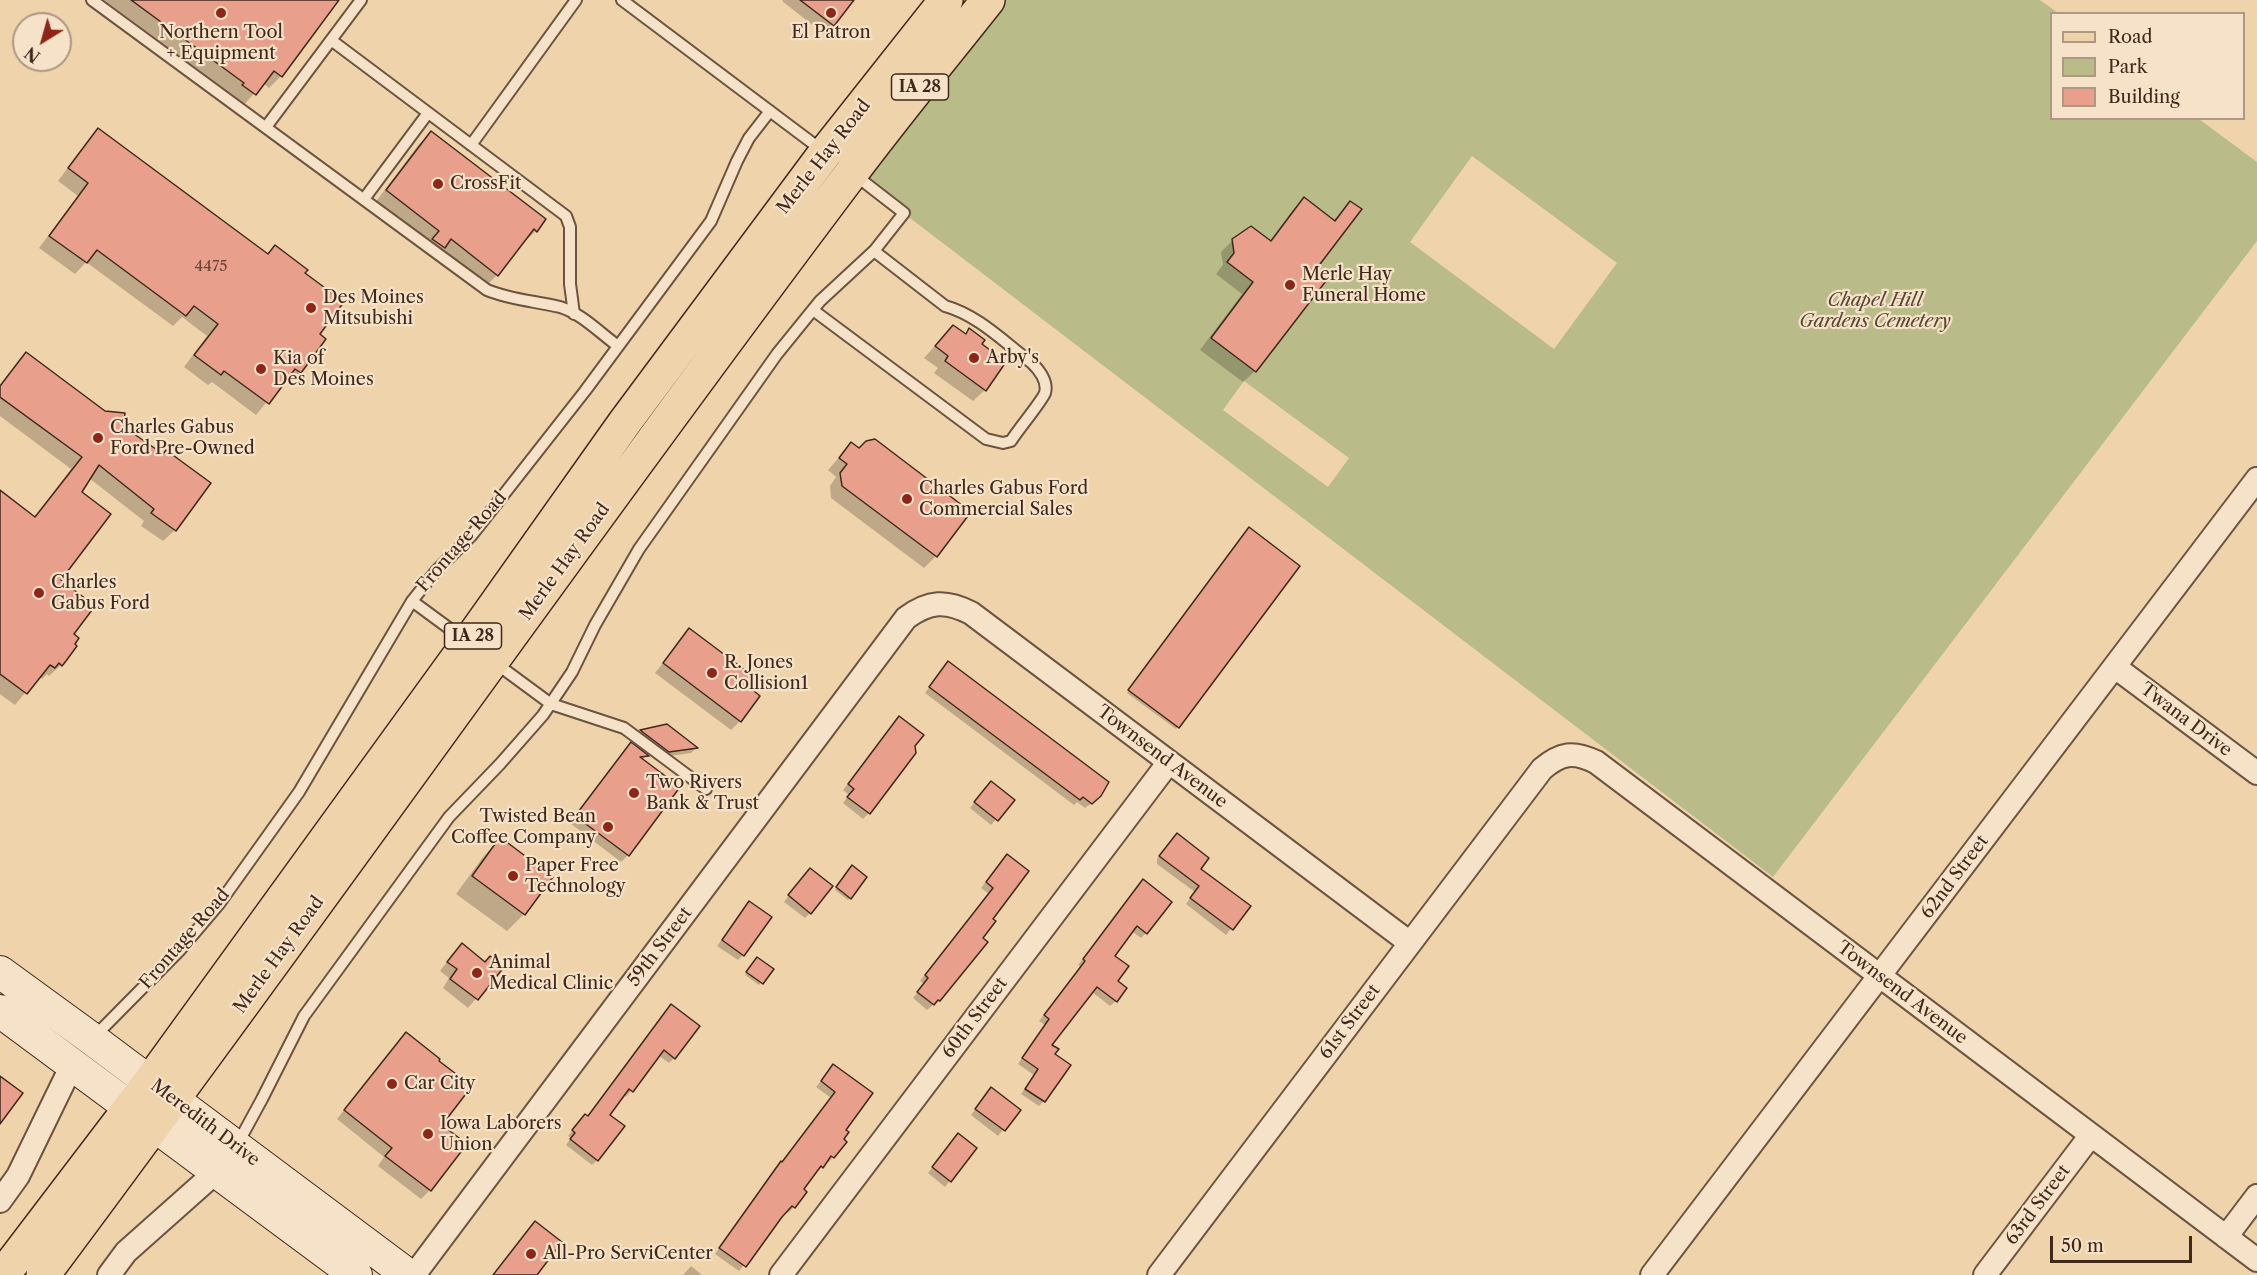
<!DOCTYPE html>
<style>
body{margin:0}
#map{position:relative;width:2257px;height:1275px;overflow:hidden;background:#efd3ab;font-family:"Libre Caslon Text",serif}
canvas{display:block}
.legend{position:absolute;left:2050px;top:12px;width:195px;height:108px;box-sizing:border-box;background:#f5e2c8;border:2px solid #ad9883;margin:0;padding:8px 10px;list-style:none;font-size:18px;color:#40291c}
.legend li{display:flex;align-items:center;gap:12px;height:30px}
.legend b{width:30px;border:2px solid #ad9883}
.north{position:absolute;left:12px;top:12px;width:60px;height:60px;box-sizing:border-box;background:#f5e2c8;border:2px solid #ad9883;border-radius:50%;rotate:217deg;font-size:16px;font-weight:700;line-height:24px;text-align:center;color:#40291c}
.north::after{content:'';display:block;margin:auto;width:21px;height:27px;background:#8f2418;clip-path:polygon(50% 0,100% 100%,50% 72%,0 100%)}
.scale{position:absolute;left:2050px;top:1236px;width:142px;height:27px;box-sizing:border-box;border:3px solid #40291c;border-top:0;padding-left:8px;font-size:18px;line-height:21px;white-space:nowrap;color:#40291c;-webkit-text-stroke:4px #f5e2c8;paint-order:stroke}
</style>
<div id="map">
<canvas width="2257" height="1275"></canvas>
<ul class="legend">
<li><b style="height:8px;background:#efd3ab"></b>Road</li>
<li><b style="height:16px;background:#b9bc89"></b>Park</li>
<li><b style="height:16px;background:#e89f8c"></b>Building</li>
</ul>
<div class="north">N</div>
<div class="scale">50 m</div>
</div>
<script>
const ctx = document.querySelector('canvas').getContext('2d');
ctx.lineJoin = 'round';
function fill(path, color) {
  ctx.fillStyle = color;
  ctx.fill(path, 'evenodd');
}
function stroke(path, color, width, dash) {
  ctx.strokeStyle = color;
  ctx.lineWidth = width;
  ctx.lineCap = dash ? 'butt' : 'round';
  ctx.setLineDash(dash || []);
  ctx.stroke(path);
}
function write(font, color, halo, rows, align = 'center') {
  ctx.font = font + ' "Libre Caslon Text",serif';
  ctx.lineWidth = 4.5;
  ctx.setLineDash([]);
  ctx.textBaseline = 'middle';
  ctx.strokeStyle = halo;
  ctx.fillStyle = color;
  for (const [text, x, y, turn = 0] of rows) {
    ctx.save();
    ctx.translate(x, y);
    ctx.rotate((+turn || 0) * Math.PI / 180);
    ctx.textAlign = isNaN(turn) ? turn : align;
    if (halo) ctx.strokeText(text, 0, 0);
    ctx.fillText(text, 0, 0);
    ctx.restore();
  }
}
fill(new Path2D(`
 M988,0h1052l18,13 -6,1v104l147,1 58,43v79l-484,636 -922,-704zM1472,156l145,107 -63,86 -144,-107zM1304,198l31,23 15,-20 11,8 -47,63 12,10 -26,34 -12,-9 -32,64 -45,-33 35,-47 15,-3 -34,-26 7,-9 -2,-14 8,-5 2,1 8,-10 37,27 7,-9 -16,-12zM1244,381l105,77 -21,29 -105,-77z`), '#b9bc89');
fill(new Path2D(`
 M104,0h233l-56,76 -12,12 -6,-5 -20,23 -11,-9 1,-2z
 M783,0h70l-29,34 -42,-33z
 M98,130l169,125 36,18 -3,99 -12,12 -4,-3 -28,34 -44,-33 -4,3 -24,-18 23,-31 -25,-19 -9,9 -87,-64 -11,12 -36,-26 39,-52 -20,-15 29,-39z
 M431,133l113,86 -8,12 -12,11 -1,-1 -26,34 -11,11 -47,-35 -7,7 -10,-7 6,-8 -53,-40 44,-59z
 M1304,199l29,22 17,-19 -95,169 -12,11 -43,-32 42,-56 -26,-20 7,-9 -2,-13 12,-12 37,1 22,-30z
 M969,330l11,14 5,46 -12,11 -39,-28 4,-5 -14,-10 18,-20 22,-3z
 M26,354l96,74 53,102 -12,11 -22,-15 3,-5 -55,-43 -9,14 -21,88 13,54 -11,31 -12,11 -2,-2 -5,5 -3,-3 -24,29 -15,-11v-202l34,26 37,-49 -71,-53v-31z
 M851,444l117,68 -32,44 -12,12 -93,-70 -1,-12 6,-9 -8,-7z
 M1246,531l-68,196 -2,2 -49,-36z
 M689,630l63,62 -12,29 -9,9 -76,-57z
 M943,669l150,133 -8,6 -8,-6 -3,3 -149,-112z
 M899,718l-30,95 -6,6 -20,-16 6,-8 -6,-5z
 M667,726l29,22 -5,5 -28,4 -27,-21 4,-4z
 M631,744l15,12 -4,4 -14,95 -7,7 -51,-39z
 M986,788l27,12 -22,25 -21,-17z
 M500,839l24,75 -17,17 -51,-37 27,-37z
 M1171,841l28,28 50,37 -23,29 -40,-31 9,-12 -38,-28v-5z
 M1002,861l-11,58 -52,81 -12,10 -14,-12 11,-14 -4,-3 69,-87 -8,-6z
 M850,869v29l-2,2 -13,-10z
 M805,875l5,38 -5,5 -21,-16z
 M1138,886l8,47 -5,5 -8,-6 -20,24 3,45 -6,5 -18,-14 -42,53 3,9 -9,47 -5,5 -18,-12 13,-19 -16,-11 27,-39 -6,-4 42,-54 -3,-2z
 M749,903l-6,52 -5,5 -21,-14z
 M453,954l49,14 -34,40 -25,-20 6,-10 -9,-7z
 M755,961l17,9 -13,15 -14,-10z
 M666,1011l8,47 -5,5 -11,-8 -27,36 -5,6 -2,-3 -16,21 -11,45 -5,5 -26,-20 5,-7 -3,-2 12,-15 7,-4z
 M398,1042l42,83 -10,65 -9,9 -43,-33 6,-9 -47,-38z
 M833,1066l11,64 -11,27 -5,6 -2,-2 -10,11 -14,18 3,2 -11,15 -6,6 -2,-2 -47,60 -24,-17 60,-86 7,-4 49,-66 -15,-11z
 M986,1095l33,15 -21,26 -27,-21z
 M953,1141l22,8 -30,38 -17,-14z
 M691,1266l11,9h-19z`), '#0003');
const building = new Path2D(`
 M131,0h208l-57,77 -8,-6 -18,24 -14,-10 2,-2z
 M800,0h54l-20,26z
 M98,128l170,126 7,-9 33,25 -3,3 39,29 -24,32 6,5 -25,34 -6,-4 -26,35 -45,-33 -3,4 -27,-20 24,-31 -24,-18 -8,10 -89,-66 -10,13 -38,-27 39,-53 -20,-15z
 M431,131l115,88 -9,13 -3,-3 -36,47 -47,-37 -6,9 -13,-9 7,-8 -53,-41z
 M1304,197l31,24 15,-20 12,8 -48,63 12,9 -70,91 -45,-34 42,-56 -26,-20 7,-9 -2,-14 19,-13 20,15z
 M953,325l13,9 3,-6 16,12 -3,4 24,18 -20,29 -41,-30 3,-5 -13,-10z
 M26,352l79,59 20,2 -1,14 39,27 3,-4 45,33 -35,48 -25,-18 3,-4 -55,-44 -17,27 29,22 -50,66 34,26 -21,28 5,4 -4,6 2,2 -11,15 -4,5 -3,-3 -4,5 -5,-3 -23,29 -27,-20v-184l35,27 47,-60 -82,-60v-11z
 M875,439l96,73 -34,45 -95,-71 -2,-13 7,-9 -8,-6 12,-16 8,6 7,-7z
 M1249,527l51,39 -121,162 -51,-38z
 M689,628l72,54 -7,9 6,5 -19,26 -78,-59z
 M948,661l161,121 -8,14 -9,8 -9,-7 -3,3 -151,-113z
 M899,716l25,19 -9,11 1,7 -46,61 -23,-17 7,-8 -6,-5z
 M667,724l31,24 -29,4 -29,-22z
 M631,742l18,14 -9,1 40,30 -51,69 -54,-40z
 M991,781l24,19 -17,21 -24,-19z
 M1177,833l32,25 -8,11 50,37 -18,24 -43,-32 9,-12 -40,-30z
 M500,837l53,40 -28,38 -53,-39z
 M1007,854l22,17 -36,48 3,2 -13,17 5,4 -48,59 -2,-1 -4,5 -17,-13 11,-14 -3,-3 68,-87 -7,-6z
 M852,865l15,12 -16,22 -15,-12z
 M810,868l23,18 -22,28 -23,-19z
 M1143,879l29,23 -25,32 -10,-8 -22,30 14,10 -11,15 9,7 -10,14 -20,-15 -45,58 7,4 -4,5 16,11 -26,37 -20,-13 13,-20 -16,-11 27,-39 -5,-4 41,-54 -2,-2z
 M749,901l23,16 -28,39 -22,-16z
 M462,943l23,19 5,-6 14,11 -26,33 -28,-21 7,-10 -10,-7z
 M757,957l17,12 -11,15 -17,-12z
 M671,1004l29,22 -25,33 -11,-9 -31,42 -4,-3 -19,26 15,11 -27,35 -28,-22 5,-6 -3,-3 13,-16 3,2z
 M406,1032l34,27 -1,2 33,25 -30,39 25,19 -36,47 -46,-35 7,-8 -48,-38z
 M833,1064l40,29 -27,37 3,2 -5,7 3,3 -13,16 -3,-2 -8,12 -2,-2 -17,23 3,3 -12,16 -3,-2 -10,11 -36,50 -27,-19 62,-87 1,1 53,-70 -14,-11z
 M0,1076l23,17 -23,31z
 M991,1087l30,23 -16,21 -30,-22z
 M958,1133l19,15 -26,34 -19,-15z
 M535,1221l27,21 -25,33h-44z`);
fill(building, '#e89f8c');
stroke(building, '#40291c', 1.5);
const service = new Path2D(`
 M92,0l395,290c24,10 48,11 73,17 21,6 40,26 58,39
 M622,0l201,151
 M331,40l235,176 4,11v57l4,30
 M266,127l95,-127
 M471,145l105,-145
 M364,199l64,-86
 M813,310l173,129 17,4 8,-2c6,-10 31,-40 34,-48 3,-11 -6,-23 -13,-30 -27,-20 -54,-48 -87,-57l-71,-55
 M412,601l53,39
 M494,662l57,42 73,24 82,61
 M94,1037l86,-87 39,-46 80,-112 113,-191 24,-30 36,-36 113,-144 126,-170 26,-60 12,-23 21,-27
 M237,1145l25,-46 42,-83 145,-199 51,-53 43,-49 29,-43 23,-47 44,-76 138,-195 43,-53 54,-50 30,-38 -49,-38`);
const minor = new Path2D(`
 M2115,667l142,106
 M0,1201l18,-25 54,-111
 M2226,1237l31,-41
 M109,1275l17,-23 90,-80
 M414,1275l492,-657c23,-17 40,-18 65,-5l439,330
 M781,1275l388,-513
 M1159,1275l383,-506c19,-16 31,-18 54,-7l661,498
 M1652,1275l605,-796
 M1985,1275l106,-140`);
const secondary = new Path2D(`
 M0,972l92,67 316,236
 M0,1011l356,264`);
const primary = new Path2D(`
 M3,1275l147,-193 319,-440 156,-220 200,-269 121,-153
 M43,1275c272,-364 533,-736 807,-1100 44,-59 92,-117 138,-175`);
stroke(service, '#6c5440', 14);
stroke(minor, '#6c5440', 26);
stroke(secondary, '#40291c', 34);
stroke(primary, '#40291c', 36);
stroke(service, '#f5e2c8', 10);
stroke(minor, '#f5e2c8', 22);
stroke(secondary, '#f5e2c8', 32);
stroke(primary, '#efd3ab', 33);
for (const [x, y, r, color] of [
 [221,13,6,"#8f2418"],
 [831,13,6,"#8f2418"],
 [438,184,6,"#8f2418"],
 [1290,285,6,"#8f2418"],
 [311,308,6,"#8f2418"],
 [974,358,6,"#8f2418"],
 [261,369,6,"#8f2418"],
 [98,438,6,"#8f2418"],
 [907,499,6,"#8f2418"],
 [39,593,6,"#8f2418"],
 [712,673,6,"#8f2418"],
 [634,793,6,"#8f2418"],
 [608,827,6,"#8f2418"],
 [513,876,6,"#8f2418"],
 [477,973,6,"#8f2418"],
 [392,1084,6,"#8f2418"],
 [428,1134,6,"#8f2418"],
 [531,1254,6,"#8f2418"]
]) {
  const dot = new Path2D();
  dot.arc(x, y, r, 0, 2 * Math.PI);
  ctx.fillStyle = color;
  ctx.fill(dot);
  stroke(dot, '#f5e2c8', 2);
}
write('15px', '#6a4638', null, [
 ["4475",211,267]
]);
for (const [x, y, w] of [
 [920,87,57],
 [473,636,57]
]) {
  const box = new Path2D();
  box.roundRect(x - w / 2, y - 13, w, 26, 4.5);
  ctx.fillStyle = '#f5e2c8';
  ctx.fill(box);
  stroke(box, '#40291c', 1.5);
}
write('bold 16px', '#40291c', null, [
 ["IA 28",920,87],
 ["IA 28",473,636]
]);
write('18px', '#40291c', '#f5e2c8', [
 ["Northern Tool",221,33,"center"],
 ["+ Equipment",221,54,"center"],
 ["El Patron",831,33,"center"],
 ["CrossFit",450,184],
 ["Merle Hay",1302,275],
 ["Funeral Home",1302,296],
 ["Des Moines",323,298],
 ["Mitsubishi",323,319],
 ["Arby's",986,358],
 ["Kia of",273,359],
 ["Des Moines",273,380],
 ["Charles Gabus",110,428],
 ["Ford Pre-Owned",110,449],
 ["Charles Gabus Ford",919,489],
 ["Commercial Sales",919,510],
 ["Charles",51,583],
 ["Gabus Ford",51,604],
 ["R. Jones",724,663],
 ["Collision1",724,684],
 ["Two Rivers",646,783],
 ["Bank & Trust",646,804],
 ["Twisted Bean",596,817,"right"],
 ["Coffee Company",596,838,"right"],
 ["Paper Free",525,866],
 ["Technology",525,887],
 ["Animal",489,963],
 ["Medical Clinic",489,984],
 ["Car City",404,1084],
 ["Iowa Laborers",440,1124],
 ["Union",440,1145],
 ["All-Pro ServiCenter",543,1254]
], 'left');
write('18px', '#40291c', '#f5e2c8', [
 ["Merle Hay Road",824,157,-52],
 ["Frontage Road",462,542,-49],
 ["Merle Hay Road",565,562,-54],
 ["Twana Drive",2186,720,37],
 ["Townsend Avenue",1162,757,37],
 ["62nd Street",1955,877,-53],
 ["Frontage Road",185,939,-49],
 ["59th Street",660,947,-53],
 ["Merle Hay Road",279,955,-54],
 ["Townsend Avenue",1902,993,37],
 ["60th Street",975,1018,-53],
 ["61st Street",1350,1022,-53],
 ["Meredith Drive",205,1123,37],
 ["63rd Street",2038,1205,-53]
]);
write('italic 18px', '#584632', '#f5e2c8', [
 ["Chapel Hill",1875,301],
 ["Gardens Cemetery",1875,322]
]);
</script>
